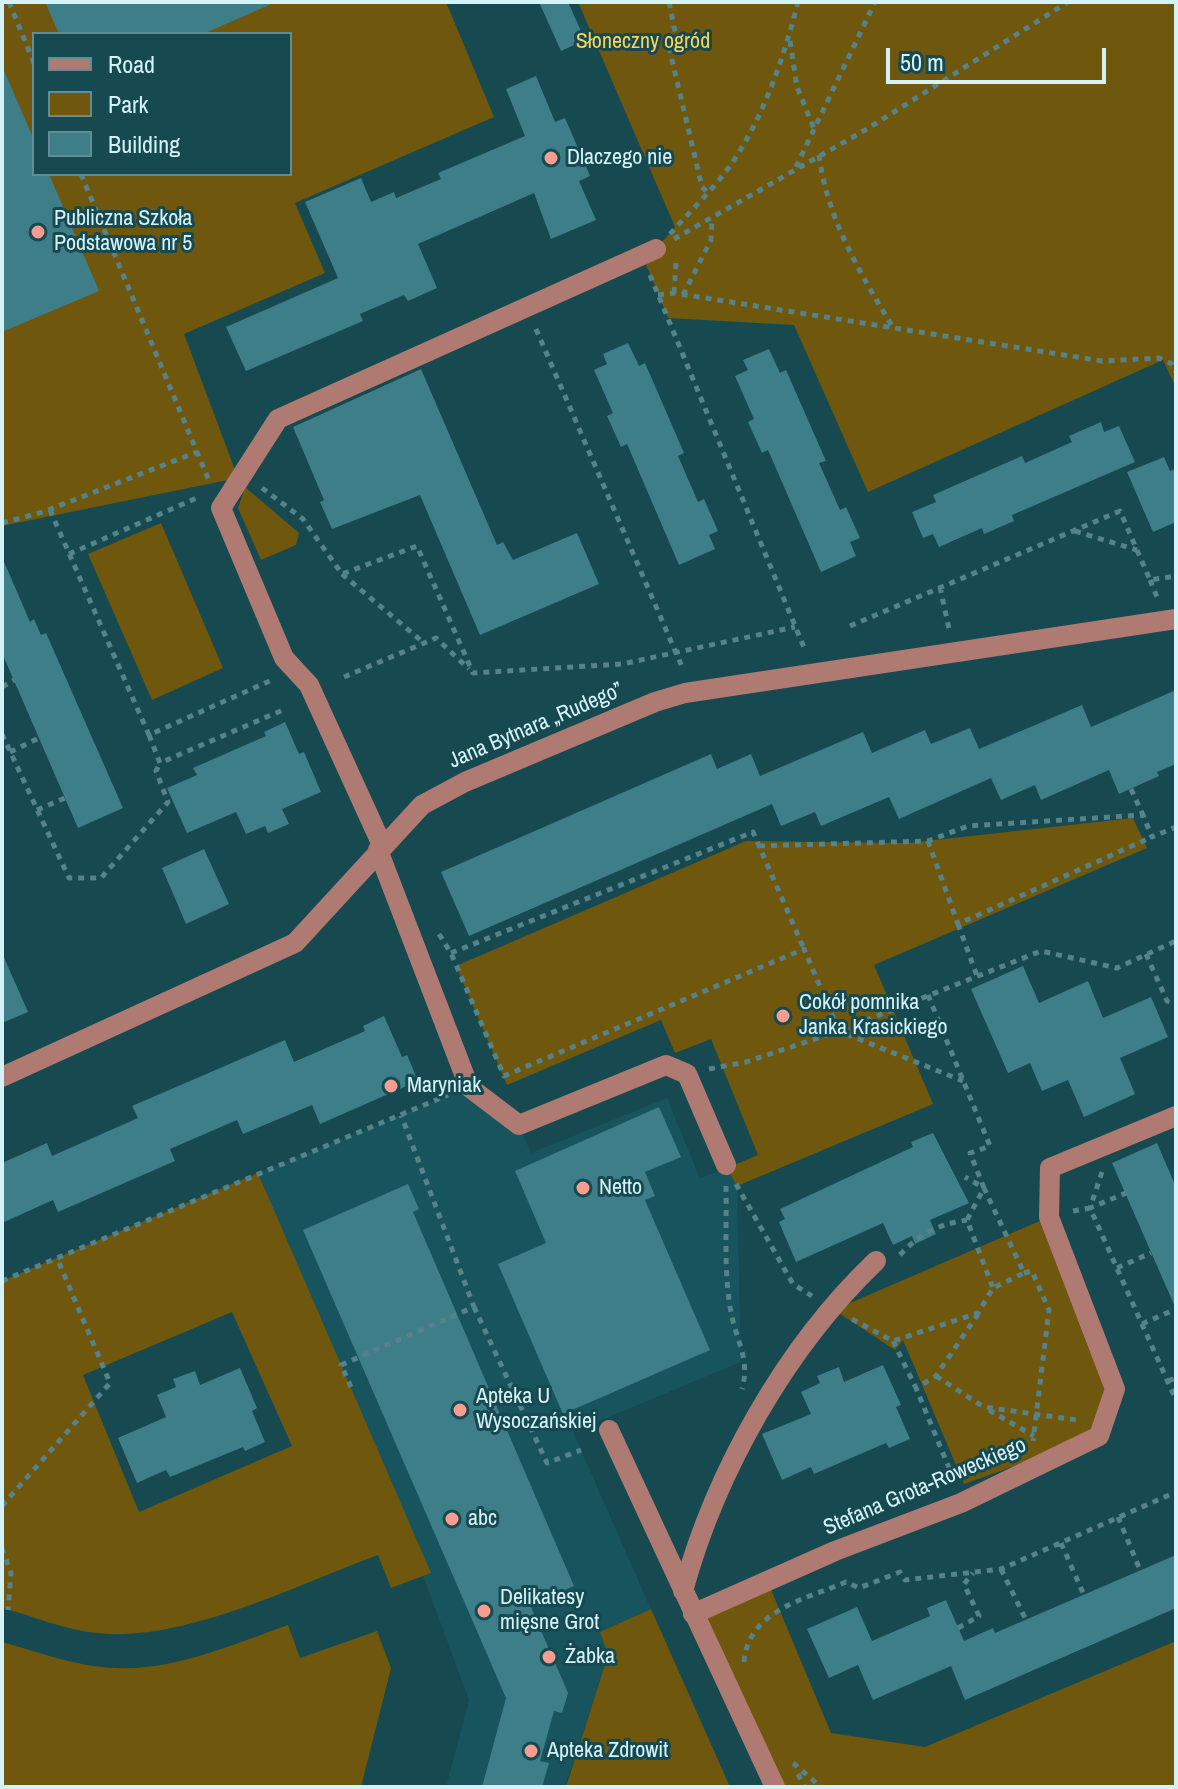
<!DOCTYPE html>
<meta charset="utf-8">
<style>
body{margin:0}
#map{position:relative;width:1178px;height:1789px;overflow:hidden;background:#164950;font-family:"Archivo Narrow",sans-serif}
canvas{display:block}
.frame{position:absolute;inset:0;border:4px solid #d4f3f9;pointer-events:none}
.legend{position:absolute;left:32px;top:32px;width:260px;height:144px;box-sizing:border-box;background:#164950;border:2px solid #628d94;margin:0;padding:10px 14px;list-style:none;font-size:24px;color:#d4f3f9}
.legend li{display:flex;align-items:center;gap:16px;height:40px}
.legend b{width:40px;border:2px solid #628d94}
.scale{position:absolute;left:886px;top:48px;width:220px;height:36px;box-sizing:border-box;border:4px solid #d4f3f9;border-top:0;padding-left:10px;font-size:24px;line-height:28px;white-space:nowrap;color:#d4f3f9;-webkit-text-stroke:6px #164950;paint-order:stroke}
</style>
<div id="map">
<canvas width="1178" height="1789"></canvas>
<div class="frame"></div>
<ul class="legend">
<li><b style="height:10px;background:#af7a71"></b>Road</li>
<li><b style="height:22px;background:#6f570e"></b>Park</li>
<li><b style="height:22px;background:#3e7e89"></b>Building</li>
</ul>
<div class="scale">50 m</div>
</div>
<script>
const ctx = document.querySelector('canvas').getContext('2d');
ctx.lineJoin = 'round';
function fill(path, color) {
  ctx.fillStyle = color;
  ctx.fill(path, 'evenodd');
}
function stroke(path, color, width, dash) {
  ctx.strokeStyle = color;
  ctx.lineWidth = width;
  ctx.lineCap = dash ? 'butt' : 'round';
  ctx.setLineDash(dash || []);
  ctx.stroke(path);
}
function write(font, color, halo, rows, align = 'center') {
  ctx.font = font + ' "Archivo Narrow",sans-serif';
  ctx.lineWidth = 6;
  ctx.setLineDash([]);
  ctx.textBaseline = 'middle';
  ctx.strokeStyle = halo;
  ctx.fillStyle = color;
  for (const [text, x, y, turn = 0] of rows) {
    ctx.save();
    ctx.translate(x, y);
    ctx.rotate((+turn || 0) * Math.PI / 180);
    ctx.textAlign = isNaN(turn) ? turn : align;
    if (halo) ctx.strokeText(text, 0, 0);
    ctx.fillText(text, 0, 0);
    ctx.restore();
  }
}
fill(new Path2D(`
 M469,1087l50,38 12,28 136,-55 33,80 27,-10 10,18 4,176 -168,70 78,177 -51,23 8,22 -43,133h-119l23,-87 -46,-124 7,-2 -172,-401z`), '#17545e');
fill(new Path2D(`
 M2,2h444l48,115 -199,86 30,70 -141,61 54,144 -236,48zM34,34h256v140h-256z
 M578,2h598v386l-13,-28 -295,132 -74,-167 -126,-7 -26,-63 14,-6 19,-22z
 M245,487l54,46 -3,12 -35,15 -23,-52z
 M161,523l62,145 -71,32 -64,-146z
 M1133,818l14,30 -273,117 59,139 -196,82 -10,-18 31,-13 -47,-116 -36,14 -14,-33 -154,65 -51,-119 290,-125 162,2z
 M258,1173l173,400 -40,15 -13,-33c-81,30 -196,88 -281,78 -32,-3 -64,-17 -95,-25v-327zM232,1312l60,134 -153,66 -56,-137z
 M1049,1217l66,172 -16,47 -135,48 -61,-144 -8,10 -61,-40z
 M767,1580l64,153 94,14 251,-106v146h-401l-82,-173z
 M651,1609l79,178h-164l42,-132 -8,-23z
 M288,1625l12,33 77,-27 14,37 -30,119h-359v-145c37,10 75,25 114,26 58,3 118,-24 172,-43z`), '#6f570e');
fill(new Path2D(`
 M45,2h231l-73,32h-144z
 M539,2h29l17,38 -24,11z
 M2,66l32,74v34h15l50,117 -97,41z
 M536,76l19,46 10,-4 25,58 -11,5 17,39 -45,19 -17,-46 -116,51 19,44 -29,13 -4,-6 -44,19 3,7 -117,50 -20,-44 112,-49 -33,-76 56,-24 10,24 23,-10 2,6 45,-19 -3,-6 87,-37 -19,-47z
 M628,343l11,23 6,-3 39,90 -6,3 20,46 6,-3 14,32 -9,4 6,14 -36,16 -52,-121 -6,3 -14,-31 6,-3 -19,-43 13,-6 -4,-10z
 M769,349l11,24 6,-3 40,91 -7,2 21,47 6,-3 14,31 -10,4 6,14 -35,16 -53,-122 -6,3 -14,-31 6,-3 -19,-43 13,-6 -5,-10z
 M421,369l76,176 6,-3 10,18 64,-27 22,51 -119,51 -60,-140 -88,34 -12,-27 4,-2 -31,-73z
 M1101,422l3,10 15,-6 16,36 -123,53 2,6 -30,13 -2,-6 -43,19 -6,-13 -10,4 -11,-26 24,-10 -3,-7 89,-39 3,7 47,-21 -3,-6z
 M1164,457l6,14 6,-2v53l-23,10 -26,-60z
 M2,557l28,65 4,-3 7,16 5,-2 77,175 -45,20 -76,-175z
 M1176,690v74l-19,8 2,4 -40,18 -10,-24 -68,30 -6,-15 -34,15 -10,-22 -92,41 -10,-22 -68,29 -6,-14 -34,14 -9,-22 -303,132 -28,-64 270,-118 6,15 34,-15 9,22 103,-44 9,21 53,-23 6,14 39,-16 9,21 103,-44 9,22z
 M285,722l14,32 5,-2 17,40 -39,17 7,15 -21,9 -3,-7 -19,8 -10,-22 -49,21 -20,-45 30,-13 -4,-7 73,-32 -2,-4z
 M204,849l25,55 -43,20 -24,-56z
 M2,953l26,59 -26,11z
 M1023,966l16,37 49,-22 15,37 48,-21 17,40 -48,21 15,36 -51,23 -16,-37 -26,11 -12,-28 -22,10 -37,-84z
 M384,1016l18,41 5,-2 11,26 -98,43 -8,-19 -69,29 -6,-14 -67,29 5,12 -117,51 -5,-12 -51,23v-60l45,-20 5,13 86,-38 -6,-12 153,-66 9,22 71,-31 -2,-5z
 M659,1107l22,50 -36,15 10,24 -10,4 65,150 -147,64 -65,-150 48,-21 -31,-72z
 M933,1133l36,70 -39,17 6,14 -21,10 -3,-8 -19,9 -10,-22 -87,39 -17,-40 6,-3 -5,-10 133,-62 -2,-5z
 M1157,1143l19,44v122l-64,-146z
 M408,1184l11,25 -6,3 161,374 -44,19 38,88 -6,20 -8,-2 -14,50 9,2 -7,24h-60l24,-89 -203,-468z
 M883,1365l18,40 -5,2 14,32 -21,9 -3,-5 -72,31 -3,-7 -29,13 -20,-46 49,-20 -10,-22 19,-9 -3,-7 22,-9 5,15z
 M240,1368l17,40 -5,3 13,31 -20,9 -2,-4 -73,30 -4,-7 -29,13 -19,-45 48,-21 -9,-22 19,-8 -3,-8 22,-8 5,14z
 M1176,1555v53l-211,92 -14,-34 -78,34 -15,-35 -29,13 -22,-49 50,-22 15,34 58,-25 -3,-8 19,-8 18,41 29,-13 2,5z`), '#3e7e89');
stroke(new Path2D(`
 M9,2l25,61
 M669,2l8,39 -7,9 2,10 30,127 5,5
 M790,41l7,46 18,44
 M819,155c8,64 42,120 75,174
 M796,167l79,-165
 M81,174l129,309
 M670,234c20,-23 44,-45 62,-71 32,-47 52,-106 66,-161
 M674,239l193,-110 201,-127
 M650,275l155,375
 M674,293l2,-31
 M658,295l16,-2 428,68 57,-3 13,6 4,8
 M683,295l28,-55 1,-19
 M536,329l147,340
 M262,488l41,31 39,55 75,-28 56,127 149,-9 173,-37
 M50,510l99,225 125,-56
 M2,523l41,-11 154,-60
 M1075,531l62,19
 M69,554l130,-57
 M342,574l82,69
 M1150,580l7,17
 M940,587l9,42
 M850,626l270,-115 30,69 26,-4
 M344,677l92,-39 33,31
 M2,687l12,-7
 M2,734l67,144h32l67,-76 -12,-31 4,-8
 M149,735l11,28 123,-53
 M10,752l29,-14
 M1131,789l12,26
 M37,810l28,-12
 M928,841l30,83 194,-87
 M759,846l169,-5 40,-15 175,-11 9,22 24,-10
 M958,924l19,52
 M439,934l12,19 53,123 300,-127 35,82 202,-80 76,17 59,-27
 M451,953l302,-121 51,117
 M1146,954l21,47 9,3
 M928,995l62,151 -20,7 14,35 -17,32 26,68
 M709,1069l37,-7 93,-31 124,50
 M1102,1172l-12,36 36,-15
 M736,1184l57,100 19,12
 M726,1186c1,43 -3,90 6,131 6,27 18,44 10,72
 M1073,1211l17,-3 86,192
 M900,1255c19,-21 39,-31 67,-35
 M1117,1268l34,-15
 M1024,1273l8,-2 17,39 -16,131
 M2,1281l446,-186
 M474,1307l73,156 34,-13
 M852,1319l41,22 85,-28 15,-25 31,-15 -40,-85 -19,-11
 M1142,1324l34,-15
 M893,1341l23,47
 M936,1376l48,31 93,13
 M1168,1381l8,-3
 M351,1387l-10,-22 133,-58 -73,-192
 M989,1410l45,26
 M954,1480l-38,-92 20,-12 42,-62
 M2,1506l108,-123 -53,-125
 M1118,1517l22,53
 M1061,1543l23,52
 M2,1548l9,25 -3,37
 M1001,1569l25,51
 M958,1628l21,-12 -15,-32 9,-11
 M744,1662c4,-52 62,-63 102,-80l13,6 41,-16 5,8 96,-11 175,-77
 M793,1763l28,24
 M798,1774l7,13`), '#568289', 5, [6, 6]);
stroke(new Path2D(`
 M382,845l-73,-160 -25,-27 -63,-150 57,-89 378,-170
 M378,850l91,237 50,38 147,-60 21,9 39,91
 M2,1077l293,-134 127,-138 43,-23 190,-80 30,-9 491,-74
 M609,1430l166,357
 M683,1591c33,-120 103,-244 193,-330
 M693,1614l142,-63 126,-48 138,-67 16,-47 -66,-172 1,-49 126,-52`), '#af7a71', 20);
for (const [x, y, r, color] of [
 [551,158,8,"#f59d8f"],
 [38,232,8,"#f59d8f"],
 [783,1016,8,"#f59d8f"],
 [391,1086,8,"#f59d8f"],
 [583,1188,8,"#f59d8f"],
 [460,1410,8,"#f59d8f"],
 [452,1519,8,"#f59d8f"],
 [484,1611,8,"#f59d8f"],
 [549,1657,8,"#f59d8f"],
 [531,1751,8,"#f59d8f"]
]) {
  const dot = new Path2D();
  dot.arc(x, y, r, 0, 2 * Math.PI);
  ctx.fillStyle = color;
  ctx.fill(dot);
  stroke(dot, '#164950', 3);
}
write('22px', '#fdd257', '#164950', [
 ["Słoneczny ogród",643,42]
]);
write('22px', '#d4f3f9', '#164950', [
 ["Dlaczego nie",567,158],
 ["Publiczna Szkoła",54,219],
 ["Podstawowa nr 5",54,244],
 ["Cokół pomnika",799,1003],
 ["Janka Krasickiego",799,1028],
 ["Maryniak",407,1086],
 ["Netto",599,1188],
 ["Apteka U",476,1397],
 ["Wysoczańskiej",476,1422],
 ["abc",468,1519],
 ["Delikatesy",500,1598],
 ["mięsne Grot",500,1623],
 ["Żabka",565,1657],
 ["Apteka Zdrowit",547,1751]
], 'left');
write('22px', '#d4f3f9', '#164950', [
 ["Jana Bytnara „Rudego”",536,726,-23],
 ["Stefana Grota-Roweckiego",925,1487,-23]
]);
</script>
